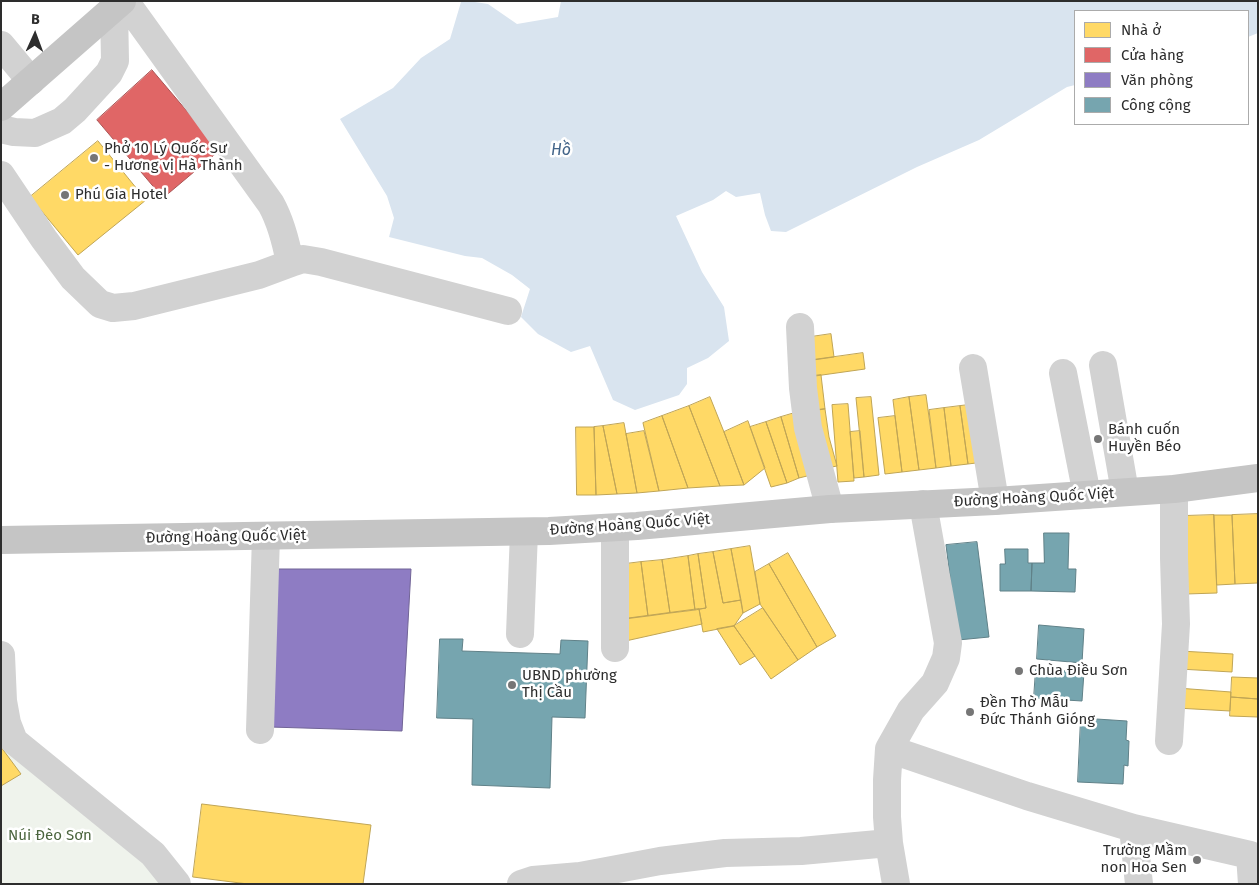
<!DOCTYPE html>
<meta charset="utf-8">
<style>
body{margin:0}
#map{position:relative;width:1259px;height:885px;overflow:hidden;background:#fff;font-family:"Fira Sans",sans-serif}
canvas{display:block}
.frame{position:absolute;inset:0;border:2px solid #2d2d2d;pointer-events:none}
.legend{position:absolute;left:1074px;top:10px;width:175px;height:115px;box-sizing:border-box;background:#fff;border:1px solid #ababab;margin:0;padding:6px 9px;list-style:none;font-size:15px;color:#2d2d2d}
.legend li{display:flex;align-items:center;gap:10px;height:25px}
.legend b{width:25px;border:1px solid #ababab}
.north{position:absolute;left:10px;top:10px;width:50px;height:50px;-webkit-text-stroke:4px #fff;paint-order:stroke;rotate:2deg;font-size:14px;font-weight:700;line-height:20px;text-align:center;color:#2d2d2d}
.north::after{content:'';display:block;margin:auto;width:18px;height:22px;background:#2d2d2d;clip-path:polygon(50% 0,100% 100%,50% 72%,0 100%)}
</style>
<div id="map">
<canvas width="1259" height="885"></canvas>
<div class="frame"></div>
<ul class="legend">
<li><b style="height:14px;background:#ffd966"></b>Nhà ở</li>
<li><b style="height:14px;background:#e06666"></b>Cửa hàng</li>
<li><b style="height:14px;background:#8e7cc3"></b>Văn phòng</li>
<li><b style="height:14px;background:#76a5af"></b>Công cộng</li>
</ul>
<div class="north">B</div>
</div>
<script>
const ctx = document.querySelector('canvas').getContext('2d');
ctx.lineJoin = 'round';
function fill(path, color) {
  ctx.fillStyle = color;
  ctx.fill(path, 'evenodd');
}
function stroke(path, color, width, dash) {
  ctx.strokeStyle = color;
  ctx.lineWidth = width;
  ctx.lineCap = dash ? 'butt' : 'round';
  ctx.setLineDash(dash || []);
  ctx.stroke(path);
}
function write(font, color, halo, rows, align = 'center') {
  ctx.font = font + ' "Fira Sans",sans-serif';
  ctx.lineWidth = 5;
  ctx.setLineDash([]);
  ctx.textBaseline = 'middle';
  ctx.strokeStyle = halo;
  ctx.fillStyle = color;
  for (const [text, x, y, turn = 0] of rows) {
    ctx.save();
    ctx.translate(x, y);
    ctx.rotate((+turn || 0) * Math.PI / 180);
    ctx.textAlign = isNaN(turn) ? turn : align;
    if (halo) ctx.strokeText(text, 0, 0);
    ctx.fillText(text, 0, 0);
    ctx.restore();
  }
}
fill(new Path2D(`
 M19,745l149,139h-167v-129z`), '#eff3ec');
fill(new Path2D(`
 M561,1h697v32l-10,4v-26h-173v74l-8,2 -88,53 -62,27 -131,65 -15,-1 -6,-16 -5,-22 -24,4 -10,-6 -13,9 -37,16 26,56 22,35 5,34 -21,17 -21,10v16l-8,11 -44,15 -22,-10 -23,-54 -19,6 -33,-18 -17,-17 9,-28 -18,-14 -30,-17 -17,-2 -76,-19 5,-19 -7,-22 -47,-77 53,-31 28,-30 29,-19 11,-37h14l13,2 29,20 41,-7z`), '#d9e4ef');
const homes = new Path2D(`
 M98,141l48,59 -68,55 -48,-58z
 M831,334l3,23 -28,4 -2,-23z
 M863,353l2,16 -57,8 -2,-16z
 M821,375l4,34 -15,2 -5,-34z
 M926,395l10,73 -17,2 -10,-73z
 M710,397l14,35 20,53 -24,1 -31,-80z
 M871,397l8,78 -15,2 -8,-79z
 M909,397l10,73 -17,2 -9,-72z
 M848,404l6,77 -16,1 -6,-77z
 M977,404l7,58 -16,2 -8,-58z
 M689,406l31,80 -32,2 -26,-72z
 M960,406l8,58 -17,2 -7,-58z
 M944,408l7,58 -15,2 -7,-58z
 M825,409l4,28 8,29 -15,3 -12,-58z
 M798,412l17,62 -16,4 -18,-61z
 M662,416l26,72 -29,3 -16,-68z
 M895,416l7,56 -17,2 -7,-56z
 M781,417l18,61 -12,5 -21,-61z
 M748,421l17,47 -21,17 -20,-53z
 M766,422l21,61 -16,4 -21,-60z
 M624,423l2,11 11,59 -20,1 -14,-68z
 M603,426l14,68 -21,1 -2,-68z
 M576,427h18l2,68h-19z
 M644,431l15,60 -22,2 -11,-59z
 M860,431l4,46 -10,1 -4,-46z
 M1258,514v69l-23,1 -3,-69z
 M1214,515h18l3,69 -18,1z
 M1214,515l3,78 -31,1 -3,-78z
 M750,546l10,58 -17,9 -12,-64z
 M731,549l10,51 -18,3 -10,-51z
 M713,552l10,51 18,-3 2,13 -9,13 -31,6 -4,-23 7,-1 -8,-54z
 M788,553l48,83 -19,11 -48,-83z
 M698,554l8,54 -11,2 -7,-54z
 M688,556l7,54 -25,3 -8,-53z
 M662,560l8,53 -22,3 -7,-54z
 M641,562l7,54 -24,3 -7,-54z
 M769,564l48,83 -19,13 -38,-56 -5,-32z
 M763,608l35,52 -27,19 -37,-53z
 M699,609l3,15 -81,18 3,-23z
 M734,626l21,30 -15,9 -23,-36z
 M1180,651l53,3 -1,18 -53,-3z
 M284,675l109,2 -1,46 -110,-2z
 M1232,677l26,1v21l-27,-2z
 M1177,688l54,4 -1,19 -54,-3z
 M1231,697l27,2v18l-28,-1z
 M1,747l20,27 -20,12z
 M202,804l169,21 -8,59h-115l-55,-7z`);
fill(homes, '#ffd966');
stroke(homes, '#c0a555', 1);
const shops = new Path2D(`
 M152,70l68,80 -57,48 -66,-78z`);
fill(shops, '#e06666');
stroke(shops, '#a55', 1);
const offices = new Path2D(`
 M273,569h138l-9,162 -132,-4z`);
fill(offices, '#8e7cc3');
stroke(offices, '#716496', 1);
const public = new Path2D(`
 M1044,533h25l-1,36h8l-1,23 -44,-1 1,-28h12z
 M977,542l12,95 -31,3 -12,-95z
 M1005,549h23v14h4l-1,28h-31v-27h5z
 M1039,625l45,4 -2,34 -45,-4z
 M440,639h23l-1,12 98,3 1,-14 27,1 -3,77 -33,-1 -2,71 -78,-3 1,-66 -36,-1z
 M1036,669l48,3 -2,29 -48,-3z
 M1081,718l46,3 -1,19 3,1 -1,25 -4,-1 -1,19 -45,-2z`);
fill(public, '#76a5af');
stroke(public, '#608188', 1);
stroke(new Path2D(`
 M125,1l146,203c10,18 15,38 19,59
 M1,45l30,36
 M1,129l13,3 21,1 27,-12 13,-11 34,-37 6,-12 -1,-53
 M1,175l43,64 29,39 27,26 13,4 21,-2 125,-31 35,-13 9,-3 18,3 187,49
 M800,327l3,61 5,40 22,81
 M1103,365l22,127
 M973,368l22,133
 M1063,373l24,122
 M520,634l4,-102
 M615,648v-120
 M1,655l2,46 4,22 7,18 139,113 24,30
 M260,730l6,-194
 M1169,741l7,-117 -2,-66v-69
 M889,749l138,47 106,32 117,27 2,29
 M1133,828l6,56
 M521,884l12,-4 47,-4 80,-15 65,-8 76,-2 88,-8
 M896,884l-7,-41 -2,-26v-37l2,-31 22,-39 24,-27 11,-25 2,-15 -25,-139`), '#d2d2d2', 28);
stroke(new Path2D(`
 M1,107l121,-106
 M1,540l548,-9 88,-5 193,-17 165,-8 179,-12 84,-11`), '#c5c5c5', 28);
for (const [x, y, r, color] of [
 [94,158,5,"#767676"],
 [65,195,5,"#767676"],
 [1098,439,5,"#767676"],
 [1019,671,5,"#767676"],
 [512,685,5,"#767676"],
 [970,712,5,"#767676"],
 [1197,860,5,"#767676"]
]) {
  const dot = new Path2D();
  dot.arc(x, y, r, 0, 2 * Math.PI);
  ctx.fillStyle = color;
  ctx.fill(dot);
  stroke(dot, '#fff', 2);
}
write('15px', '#2d2d2d', '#fff', [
 ["Phở 10 Lý Quốc Sư",104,149],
 ["- Hương vị Hà Thành",104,166],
 ["Phú Gia Hotel",75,195],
 ["Bánh cuốn",1108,430],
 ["Huyền Béo",1108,447],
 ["Chùa Điều Sơn",1029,671],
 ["UBND phường",522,676],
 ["Thị Cầu",522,693],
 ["Đền Thờ Mẫu",980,703],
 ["Đức Thánh Gióng",980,720],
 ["Trường Mầm",1187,851,"right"],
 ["non Hoa Sen",1187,868,"right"]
], 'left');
write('15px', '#2d2d2d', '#fff', [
 ["Đường Hoàng Quốc Việt",1034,498,-3],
 ["Đường Hoàng Quốc Việt",630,525,-4],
 ["Đường Hoàng Quốc Việt",226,537,-1]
]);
write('15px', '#4b653e', '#fff', [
 ["Núi Đèo Sơn",50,836]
]);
write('italic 16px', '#426489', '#fff', [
 ["Hồ",561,151]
]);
</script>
